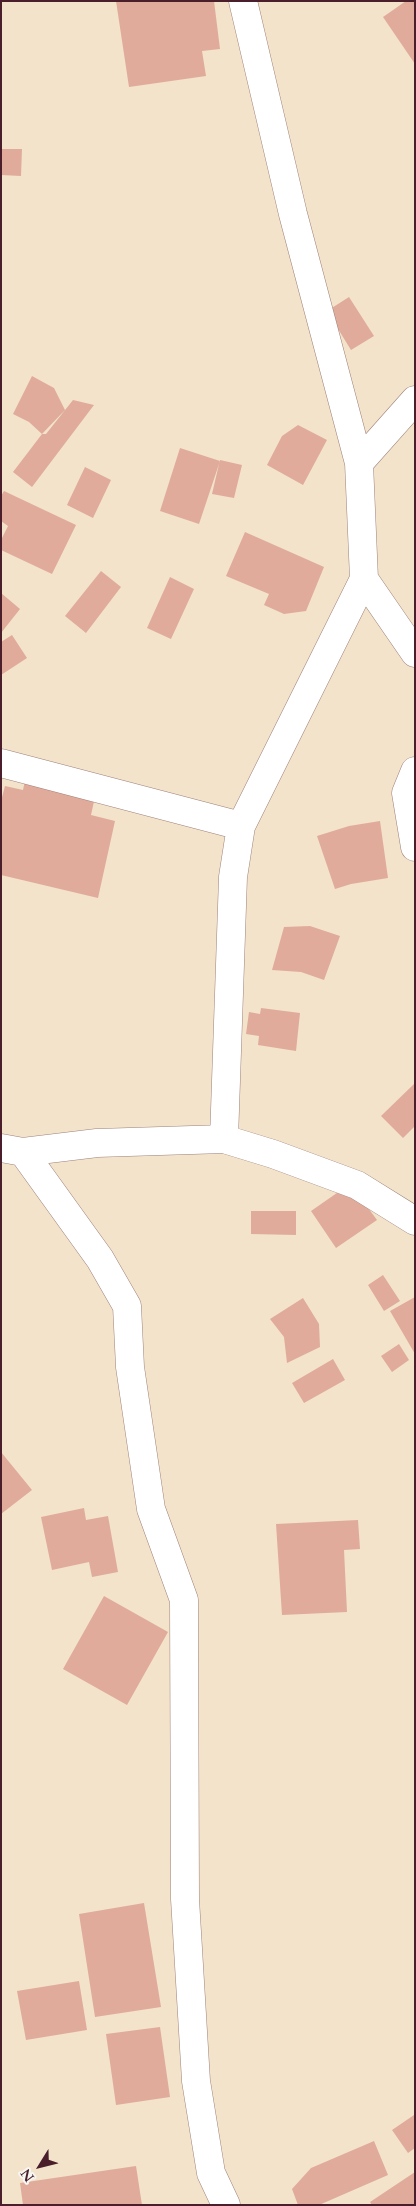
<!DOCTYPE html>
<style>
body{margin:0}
#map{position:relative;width:416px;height:2206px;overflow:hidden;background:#f2e3ca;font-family:Cardo,serif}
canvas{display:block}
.frame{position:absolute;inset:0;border:2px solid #4a1f2b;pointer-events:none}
.north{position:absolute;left:15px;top:2141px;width:50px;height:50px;-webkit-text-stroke:4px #f6f6f2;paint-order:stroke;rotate:234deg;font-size:14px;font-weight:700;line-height:20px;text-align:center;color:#4a1f2b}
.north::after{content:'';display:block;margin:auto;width:18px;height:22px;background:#4a1f2b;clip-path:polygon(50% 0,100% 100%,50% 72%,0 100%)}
</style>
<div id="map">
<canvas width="416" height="2206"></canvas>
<div class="frame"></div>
<div class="north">N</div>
</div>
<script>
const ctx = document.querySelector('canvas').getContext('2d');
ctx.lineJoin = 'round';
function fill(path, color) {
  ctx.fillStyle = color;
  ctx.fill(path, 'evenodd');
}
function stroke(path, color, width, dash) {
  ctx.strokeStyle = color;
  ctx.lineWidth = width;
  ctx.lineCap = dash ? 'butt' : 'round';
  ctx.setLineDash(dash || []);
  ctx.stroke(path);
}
fill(new Path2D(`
 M116,1h98l6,48 -18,2 4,25 -77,11z
 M406,1h9v63l-32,-47z
 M1,149h21l-1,27 -20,-1z
 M349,297l25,39 -23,14 -24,-39z
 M32,376l22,12 11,22 -23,24h4l27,-34 21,5 -62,82 -19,-15 29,-38 -13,-12 -16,-8z
 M298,425l29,15 -24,45 -36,-20 15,-29z
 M180,448l40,13 -21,63 -39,-13z
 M220,460l22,5 -8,33 -22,-4z
 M85,467l26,13 -18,38 -26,-13z
 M4,491l72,34 -24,49 -51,-24v-10l7,-14 -7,-5v-25z
 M245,532l79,35 -18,44 -22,3 -20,-9 5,-11 -43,-18z
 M101,571l20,16 -35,46 -21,-17z
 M170,577l24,12 -23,50 -24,-11z
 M1,593l19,16 -19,24z
 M12,635l15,23 -26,17v-33z
 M26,776l70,16 -5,23 24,6 -17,77 -97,-23v-74l4,-15 18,4z
 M380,821l8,57 -37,6 -16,5 -18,-53 32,-10z
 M310,926l30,10 -16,44 -23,-8 -29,-2 12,-43z
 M261,1008l39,5 -4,38 -38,-6 1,-9 -13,-2 3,-22 11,2z
 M415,1083v43l-12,12 -22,-22z
 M347,1186l10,7 20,27 -41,28 -25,-37z
 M251,1211h45v24l-45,-1z
 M383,1275l17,26 -16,10 -16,-26z
 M415,1297v57l-25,-43z
 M303,1298l16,26 1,23 -33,16 -3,-26 -14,-18z
 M399,1344l10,16 -17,12 -11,-16z
 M333,1359l12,21 -41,23 -12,-20z
 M1,1452l31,38 -31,24z
 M84,1508l2,12 22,-4 10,56 -26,5 -3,-15 -37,8 -11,-53z
 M358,1520l2,29 -16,1 3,62 -65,3 -6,-91z
 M104,1596l64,36 -41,73 -64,-36z
 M144,1903l17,104 -66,10 -16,-103z
 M79,1981l8,49 -61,10 -9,-49z
 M160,2027l10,70 -54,8 -10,-71z
 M414,2115l1,33 -7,5 -16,-23z
 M374,2141l14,34 -69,30h-21l-6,-16 19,-21z
 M136,2166l6,39h-119l-3,-22z
 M415,2172v33h-43l-2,-3z`), '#e1ab9b');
const street = new Path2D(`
 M359,463l56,-63
 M364,579l51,74
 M1,763l240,63
 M415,771l-9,22 9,54
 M224,1139l9,-262 8,-51 123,-247 -5,-116 -66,-249 -50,-213
 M1,1148l22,4 74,-9 127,-4 49,15 84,31 58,36
 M23,1152l77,107 27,47 3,61 21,142 33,91 1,299 11,182 15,92 15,32`);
stroke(street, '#9e817a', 29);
stroke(street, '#fff', 28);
</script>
